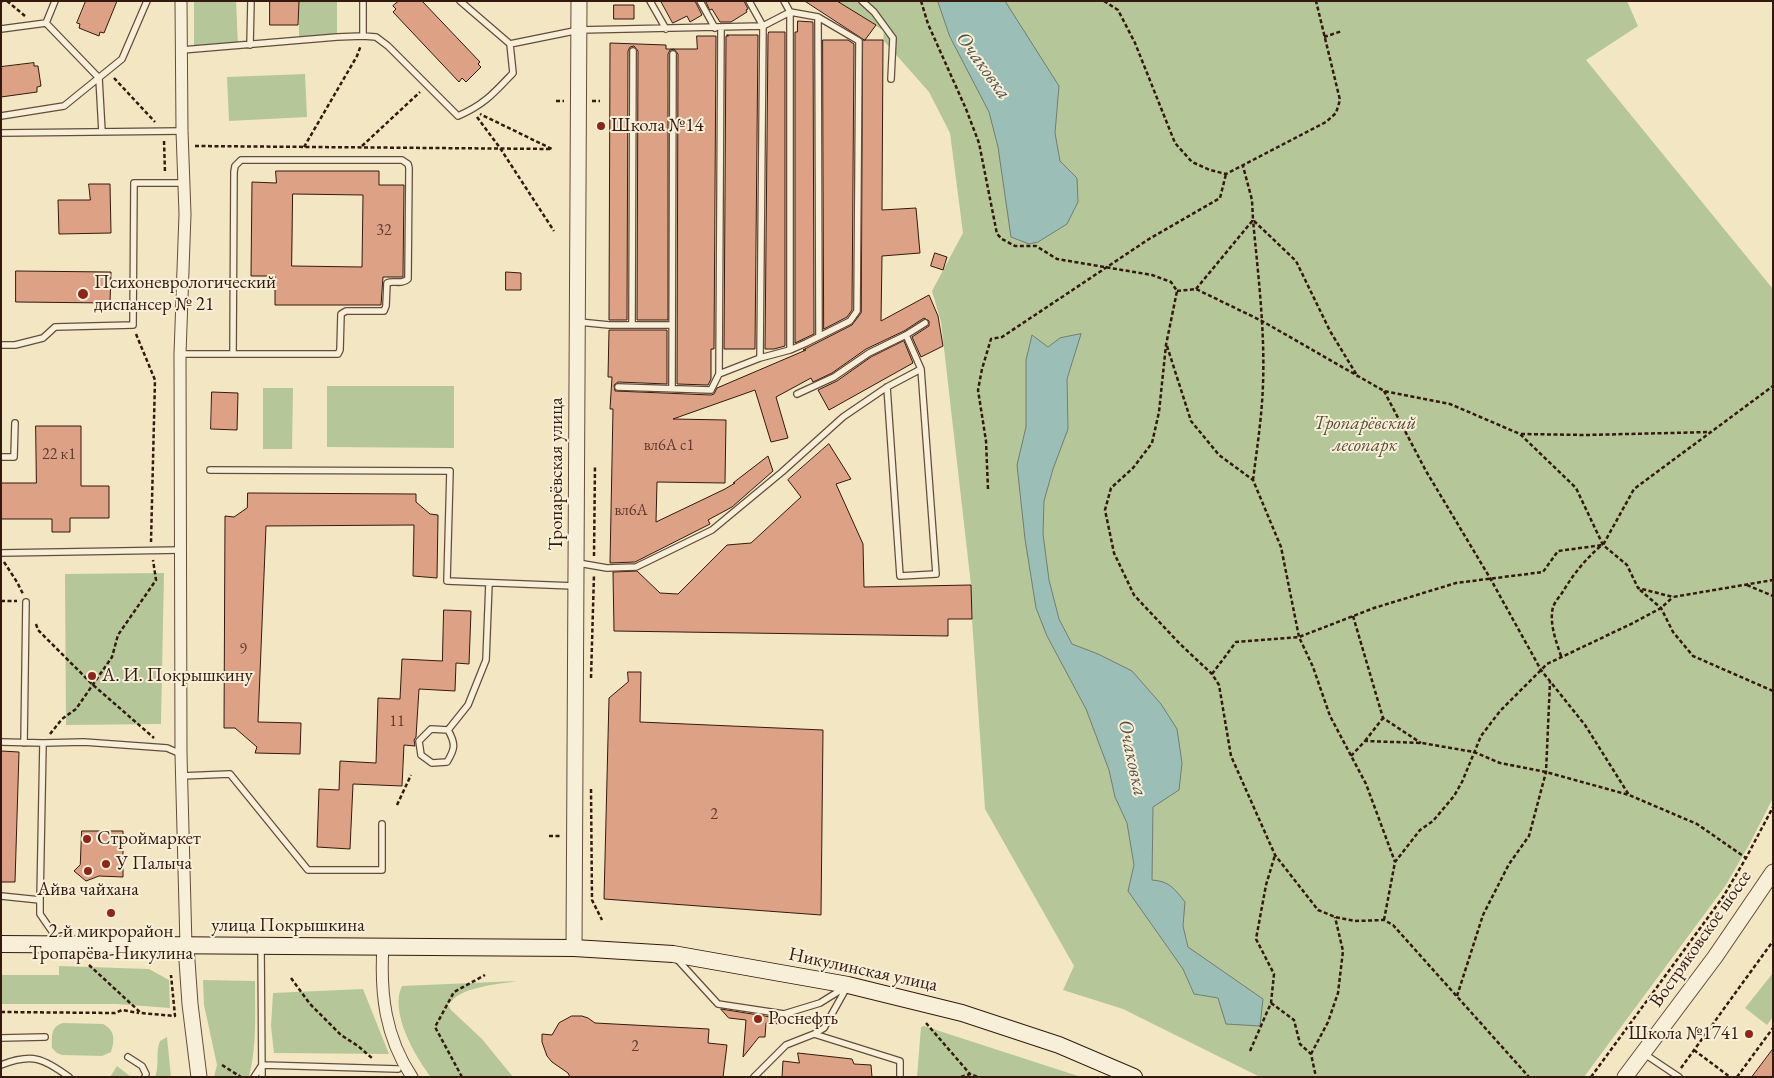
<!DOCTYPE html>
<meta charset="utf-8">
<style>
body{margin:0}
#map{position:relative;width:1774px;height:1078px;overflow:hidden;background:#f3e7c3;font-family:"EB Garamond",serif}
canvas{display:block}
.frame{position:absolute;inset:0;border:2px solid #34190e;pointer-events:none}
</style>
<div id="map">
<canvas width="1774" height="1078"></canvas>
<div class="frame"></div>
</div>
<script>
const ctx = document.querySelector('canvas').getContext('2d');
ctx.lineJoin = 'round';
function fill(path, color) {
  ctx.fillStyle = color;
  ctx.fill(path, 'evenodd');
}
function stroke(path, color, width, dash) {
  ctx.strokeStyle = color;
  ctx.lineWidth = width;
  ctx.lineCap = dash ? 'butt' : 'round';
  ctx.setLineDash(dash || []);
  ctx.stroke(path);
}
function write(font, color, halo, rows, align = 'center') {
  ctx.font = font + ' "EB Garamond",serif';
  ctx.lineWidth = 4;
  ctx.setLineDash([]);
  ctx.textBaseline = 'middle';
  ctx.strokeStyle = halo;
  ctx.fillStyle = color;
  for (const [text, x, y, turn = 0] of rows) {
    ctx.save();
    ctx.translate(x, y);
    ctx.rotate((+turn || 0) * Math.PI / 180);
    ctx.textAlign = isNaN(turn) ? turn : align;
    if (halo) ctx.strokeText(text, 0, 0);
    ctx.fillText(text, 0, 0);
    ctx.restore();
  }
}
fill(new Path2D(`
 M194,1h42l2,45 -44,3z
 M299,1h38v36l-38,4z
 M837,1h790l11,25 -52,34 187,229v509l-24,47 -23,40 -142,192h-324l-137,-68 -60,-19 11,-24 -89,-157 -13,-190 -1,-34 -30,-263 -9,-31 31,-58 -13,-100 -21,-41 -46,-52 1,-9z
 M305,74l2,43 -78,4 -2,-44z
 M327,386h127v62l-127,-1z
 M263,388h30l-1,61h-29z
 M164,573l-3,151 -95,1 -1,-151z
 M59,966l90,3 20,11 1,28 -53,-4h-116v-29h58z
 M1773,973v44l-6,8 -22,-17z
 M203,980l52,1c0,32 2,65 -6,96h-35l3,-12 -13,-60z
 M517,981c-21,4 -56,5 -69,24l3,5 31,29 31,38h-82c-16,-20 -42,-66 -29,-91z
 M363,989l26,65 -115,-1 -3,-27 2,-33z
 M63,1023l40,1c12,6 12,16 8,28l-9,4 -40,-1 -5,-2 -5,-5c0,-11 -2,-21 11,-25z
 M924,1026l154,50 1,1h-162l4,-50z
 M167,1037l4,40h-16c5,-13 0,-25 5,-36z
 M117,1066l14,11h-21z`), '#b5c798');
const water = new Path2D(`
 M938,1h67l54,85 -4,47 5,28 17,17 1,24 -11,22 -29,18 -9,2 -18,-7 -13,-90 -9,-35 -39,-75z
 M1081,334l-14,45 1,50 -15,40 -9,32 -1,33 6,46 10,39 13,25 26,10 34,17 29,33 16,25 5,34 -3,27 -26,17 -1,73c17,1 23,9 33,22l-2,24 5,21 75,52 -3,27 -34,-2 -8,-26 -24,-4 -11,-25 -55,-78 6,-26 -7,-42 -12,-26 -6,-27 -23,-61 -39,-73 -11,-28 -11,-69 -8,-74 9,-38v-67l6,-25 16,12 12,-9z`);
fill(water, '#9bbfb6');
stroke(water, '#727d73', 1);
const building = new Path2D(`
 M86,1h31l-13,32 -4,-1 -1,4 -20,-8 1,-4 -3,-1z
 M270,1h29l-1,24h-28z
 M399,1h23l58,61 -2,2 3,3 -15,15 -4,-4 -3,4 -66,-70 3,-3 -3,-3z
 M661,1h34l7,14 -12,7 -3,-6 -14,7z
 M706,1h38l4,8 -2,1 1,2 -16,10h-11l-8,-13 -2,1z
 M805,1h32l39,24 -11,15z
 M614,5h20v14h-20z
 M798,21l15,1 1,312 -19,9v-311h2z
 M769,32h16v314l-11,3h-9l3,-314z
 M727,35h31l-3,314h-31l2,-313h2z
 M697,36h19l-2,313h-3v30l-3,6 -31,-1 1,-330 -4,-5 -4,1 -2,4v266h-31l1,-269 -4,-5 -4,1 -2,4 -1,269h-18l1,-277 56,2v4h31z
 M823,40h25l6,4 -2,266 -5,7 -23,12z
 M863,40h20l-1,170 34,-2 4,45 -38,3 -1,65 48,-26 9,21 5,30 -22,11 -9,-20 17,-11v-5l-5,-3 -20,13 -38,18 -34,24 -19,9 -2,-4 -35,19 12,41 -17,4 -16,-52 -82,29 53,1 -1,63 -68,-1 -1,40 69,-33 10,-6h-2l35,-27 5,15 -41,36 -24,13 2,4 -75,38 -25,1 3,-154h-3l2,-32h-4l1,-47h58v54l-49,-2 -4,3 1,6 96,4 3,-1 3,-6 89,-38h-3l49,-25 9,-12z
 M34,63v3h4l3,20 -4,1v5l-36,5v-30z
 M276,171h103v14h25l-1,92h-20l-2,28h-106v-29h-24l1,-94 24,1zM293,194l70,1 -1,72 -70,-1z
 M89,184h21l1,49 -52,1 -1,-34h32z
 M935,253l12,4 -4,13 -12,-4z
 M16,271l95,1 -1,31 -94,-1z
 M506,272l15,1v17h-15z
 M904,341l9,22 -84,47 -11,-20 19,-9 34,-24z
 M212,392l26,1 -1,37 -26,-1z
 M36,426h45v60h28v32h-39v14h-18v-13h-51v-36h35z
 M829,444l22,35 -15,5 27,60 1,43 107,-2 1,34h-24v17l-334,-5 -1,-59 24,-1 23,22 18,1 49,-49 24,-2 50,-46 -13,-17z
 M248,493l168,1v8l14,12 8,1 -1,63 -24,-2 1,-51 -148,1 -8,196 43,1 -1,31 -45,-1 2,-6 -22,-19h-11l1,-212 9,1 13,-9z
 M444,610l27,1 -2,53 -13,-1 -1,28 -36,-2 -3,48 -2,3 1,6 -11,-1 -2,41 -49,-2 -3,65 -33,-2 2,-58 20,1 1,-29 36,2 2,-65 22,1 2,-40 40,2z
 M628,672h13l-1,50 183,8 -2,185 -217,-16 5,-201 19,-16z
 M1,751l18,1 -4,130h-14z
 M82,831h41v46l-24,-1 -13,5 -12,-10 6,-6z
 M721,1009l56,9 5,6 -16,-1 -1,14h-6l-16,20 3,-37 -17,-2z
 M572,1016h10l6,2 7,5 114,6 -1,14 19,2 -4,32h-153l-2,-4 -16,-11 -5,-6 -5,-14v-8l10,1 7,-12z
 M1773,1049v28h-21z
 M798,1053l54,6 2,5 17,1 1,12h-90l1,-16 16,2z`);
fill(building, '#dda186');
stroke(building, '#34190e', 1);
const service = new Path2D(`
 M363,1v35l13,1 12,9 70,70c26,-11 36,-23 55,-43l-3,-29
 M460,1l50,43 69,-14 184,-4 27,-14 28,5 41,24 -2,270 -7,10 -44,22 -16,7 -30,8 -41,16 -8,16 -93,-3
 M650,1l16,28
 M700,1l15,27
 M749,1l14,25 -3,332
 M784,1l6,11v338
 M862,1l12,11 19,26 -2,41
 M818,17l1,319
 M46,23l53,55 3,54
 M1,29l45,-6 9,-22
 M250,45l1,-44
 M182,50l155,-13 26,-1
 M1,116l63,-10 58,-47 25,-58
 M1,133l181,-2
 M579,322l30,3h63
 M632,325l1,-274
 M1,345h14l28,-7 12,-11 78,-2 1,-142h50
 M180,354h53l1,-182 1,-6 6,-6h161l6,4 1,4 -1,111c-6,6 -15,1 -21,4l-1,23 -2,5h-38l-5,3 -1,36 -2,4h-105
 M719,374l2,-346
 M887,387l13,189 36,-2 -15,-205
 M672,388l1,-334
 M797,394l37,-17 35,-24 37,-18 19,-12
 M1,457h13l1,-34
 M210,470l240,1 -3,110 127,5
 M1,553l180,-3
 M578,563l29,5 29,-1 76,-37 70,-58 61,-55 44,-30 34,-18 -15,-34
 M448,730c8,14 7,19 -1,32l-15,1 -11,-8 -2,-14 12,-12 17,1 20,-25 18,-45 3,-77
 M1,742l42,1 41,-1 83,6 14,6
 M24,743l2,-141
 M181,776l49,-2 78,96h74v-46
 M1,896l39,4v14l20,29
 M40,900l3,-157
 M261,947l1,130
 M676,958l42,46 66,10 36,-11 24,-15
 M814,1034l86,27v16
 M1,1038l44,-1
 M1643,1053l36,24
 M128,1057l14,9 4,8 -1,3
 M1,1065c31,-12 42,-7 68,12
 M254,1077l8,-12 136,4
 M754,1077l32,-32 28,-11 10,-6 23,-41`);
const minor = new Path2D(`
 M181,1l1,130 3,83 -5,140 1,400 5,192
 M383,946c-3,47 2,91 29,131`);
const tertiary = new Path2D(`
 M186,946l4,58 9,73
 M574,948l5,-947
 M1625,1077l90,-120 58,-85`);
const secondary = new Path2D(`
 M1,944l573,4 99,6 175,31 114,28 97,32 75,32`);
stroke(service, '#644c3b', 8);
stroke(minor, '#644c3b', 13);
stroke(tertiary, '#644c3b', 17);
stroke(secondary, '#34190e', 18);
stroke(new Path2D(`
 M7,1l18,15
 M921,1l7,23 38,85 13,34 18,91 5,5 13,7h21l21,13 95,16 19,7 6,9 -11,54 -7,67 -7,31 -19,25 -22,20 -6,22 9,43 20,42 46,49 32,30 7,11 12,71 44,99 43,55 17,7 20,4 29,-1 9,5 136,152
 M1104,1l14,9 17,33 40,100 17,19 18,8 16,4 100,-52 10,-9 4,-13 -24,-99
 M1,2l1,-1
 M1324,37l18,-6
 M114,78l41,44
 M556,101h8
 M592,101h8
 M477,117l23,31 54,83
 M164,141l1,32
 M195,146l357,3 -72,-35
 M362,146l58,-54
 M304,147l53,-91 4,-11
 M1254,221l42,40 34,70 28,46
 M1196,289l57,-69 -1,-20 -9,-34
 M1177,291l19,-2 66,32 122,70 66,13 70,30 56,54 27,57 24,20 11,23 35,9 100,-17
 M136,334l19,46 -4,162
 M1167,346l24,75 28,34 34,25 28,67 18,90 14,30 17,49 36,68 29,78
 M1384,391l42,80 64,107 51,92 44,55 44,70
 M1521,434l65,1 125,-3
 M1253,480c4,-32 9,-64 10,-96 2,-55 -5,-110 -10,-164
 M988,489l-2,-48 -8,-51 4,-21 9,-30 11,-2 147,-98 71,-41 6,-24
 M594,556l1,-91
 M4,562l13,20 6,12
 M1747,585l26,11
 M1640,590l21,18 12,24 20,24 80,35
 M1,601h16
 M1353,616l30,102 38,25
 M36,624l2,6 54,54 62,54
 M1561,656c-5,-15 -12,-33 -8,-49 2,-5 6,-10 9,-14 11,-18 23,-34 40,-48
 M1212,674l24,-32 63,-5 75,-29 82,-25 87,-11 15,-21 45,-6 31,-56 139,-103
 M591,678l3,-104
 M50,734l12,-15 14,-10 36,-52 6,-22 38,-55 -3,-20
 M1365,741l18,-23
 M1351,756l14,-15 57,2 52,9 26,11 46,9 83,23 68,29 49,34
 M591,789l1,111 10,20
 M397,805l14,-30
 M549,836h11
 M1384,920l11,-58 25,-32 13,-9 21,-25 8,-14 19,-46 19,-25 47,-47 86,-41 28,-15 12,-11
 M89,965l52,48 34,3 -4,-41
 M291,978l19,26 31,31 17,11 15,13
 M1457,996l26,-81 26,-51 20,-28 17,-64 4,-90
 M1271,1003l23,17 6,24 11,10 5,23
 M1,1012l114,1 7,-3 17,3
 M926,1023l44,51
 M1694,1050l36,27
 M1250,1051l21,-48 3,-29 -18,-35 10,-54 9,-30
 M1311,1054l17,-32 10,-29 5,-42 -8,-34
 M222,1065l19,12
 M1681,1068l92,-127
 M462,1077l-27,-50 19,-35 31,-17
 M961,1077l9,-3 8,3
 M1591,1077l132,-180 23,-39 27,-51
 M1737,1077l36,-49`), '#34190e', 2.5, [4, 2.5]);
stroke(service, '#f7efd8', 5.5);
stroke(minor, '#f7efd8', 11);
stroke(tertiary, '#f7efd8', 15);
stroke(secondary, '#f7efd8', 16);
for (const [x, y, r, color] of [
 [601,126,5,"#8f2418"],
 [83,294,6,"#8f2418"],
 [92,676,5,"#8f2418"],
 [87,839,5,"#8f2418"],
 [106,864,5,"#8f2418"],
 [88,871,5,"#8f2418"],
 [111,913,5,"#8f2418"],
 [758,1019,5,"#8f2418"],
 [1749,1034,5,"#8f2418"]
]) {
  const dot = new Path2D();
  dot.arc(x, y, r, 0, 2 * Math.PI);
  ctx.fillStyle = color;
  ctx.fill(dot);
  stroke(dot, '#f7efd8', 2);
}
write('16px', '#5e3b2c', null, [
 ["32",384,231],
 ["вл6А с1",669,446],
 ["22 к1",59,455],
 ["вл6А",631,511],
 ["9",243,650],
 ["11",397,722],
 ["2",714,815],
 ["2",635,1047]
]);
write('19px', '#34190e', '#f7efd8', [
 ["Школа №14",611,126],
 ["Психоневрологический",94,283],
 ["диспансер № 21",94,305],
 ["А. И. Покрышкину",102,676],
 ["Строймаркет",97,839],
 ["У Палыча",116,864],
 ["Айва чайхана",88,890,"center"],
 ["2-й микрорайон",111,932,"center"],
 ["Тропарёва-Никулина",111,954,"center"],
 ["Роснефть",768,1019],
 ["Школа №1741",1739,1034,"right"]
], 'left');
write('italic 19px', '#5b4d37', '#f7efd8', [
 ["Тропарёвский",1365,424],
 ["лесопарк",1365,446]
]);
write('19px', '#34190e', '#f7efd8', [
 ["Тропарёвская улица",557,474,-90],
 ["улица Покрышкина",288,926],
 ["Востряковское шоссе",1701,939,-55],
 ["Никулинская улица",863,970,12]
]);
write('italic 20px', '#585349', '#f7efd8', [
 ["Очаковка",983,66,54],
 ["Очаковка",1132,758,78]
]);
</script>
